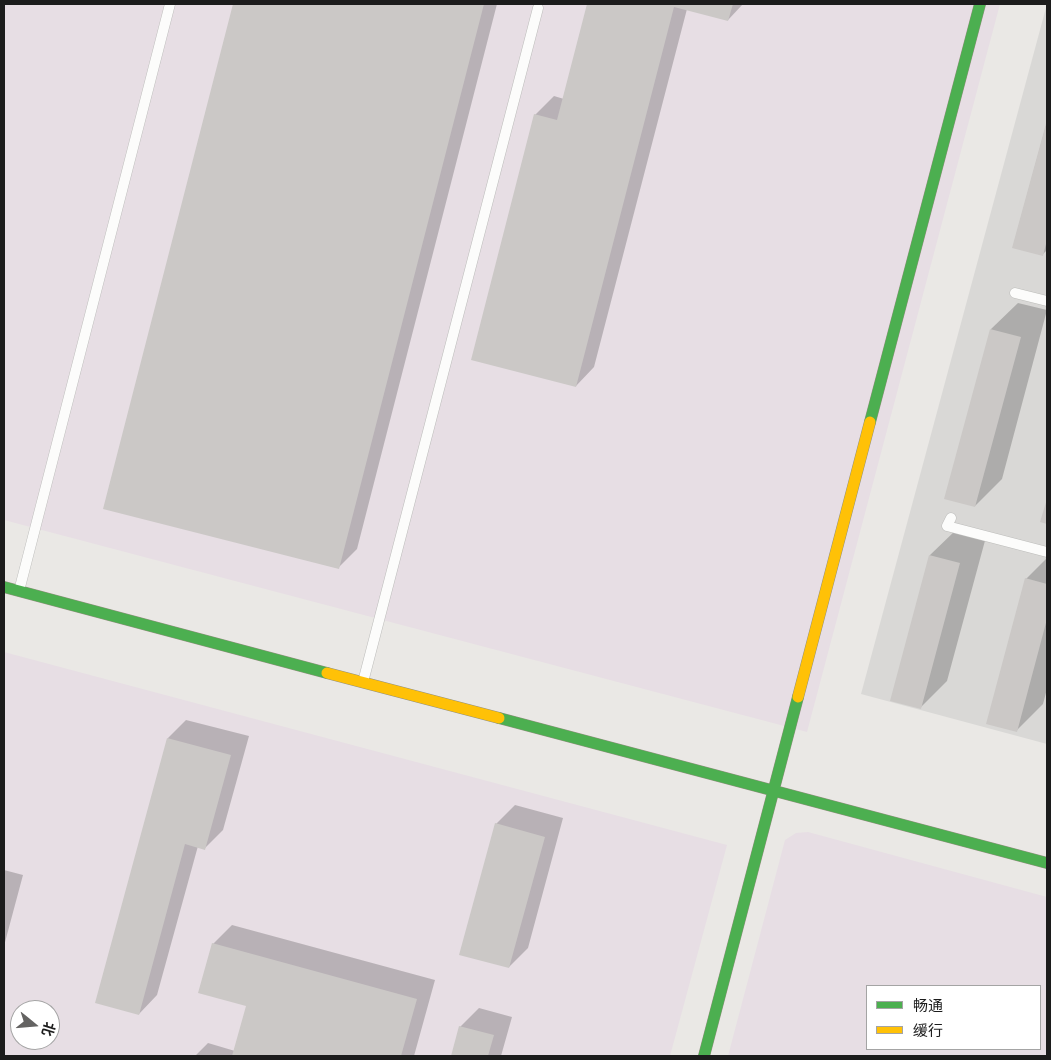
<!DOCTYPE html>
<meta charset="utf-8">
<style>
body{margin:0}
#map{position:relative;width:1051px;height:1060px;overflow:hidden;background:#eae8e5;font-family:"DejaVu Sans","Noto Sans SC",sans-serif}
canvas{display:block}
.frame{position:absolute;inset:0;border:5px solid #1c1c1c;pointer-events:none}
.legend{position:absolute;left:866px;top:985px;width:175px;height:65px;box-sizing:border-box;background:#fff;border:1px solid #a4a4a4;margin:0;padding:6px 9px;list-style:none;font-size:15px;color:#1c1c1c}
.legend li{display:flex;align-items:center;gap:10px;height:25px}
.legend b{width:25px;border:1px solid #a4a4a4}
.north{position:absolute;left:10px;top:1000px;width:50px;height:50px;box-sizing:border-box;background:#fff;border:1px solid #a4a4a4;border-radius:50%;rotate:107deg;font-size:14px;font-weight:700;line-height:20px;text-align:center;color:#1c1c1c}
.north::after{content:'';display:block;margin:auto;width:18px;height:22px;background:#646362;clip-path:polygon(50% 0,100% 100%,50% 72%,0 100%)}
</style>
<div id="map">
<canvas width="1051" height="1060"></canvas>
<div class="frame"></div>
<ul class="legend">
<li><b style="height:6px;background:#4caf50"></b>畅通</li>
<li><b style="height:6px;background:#ffc107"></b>缓行</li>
</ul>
<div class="north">北</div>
</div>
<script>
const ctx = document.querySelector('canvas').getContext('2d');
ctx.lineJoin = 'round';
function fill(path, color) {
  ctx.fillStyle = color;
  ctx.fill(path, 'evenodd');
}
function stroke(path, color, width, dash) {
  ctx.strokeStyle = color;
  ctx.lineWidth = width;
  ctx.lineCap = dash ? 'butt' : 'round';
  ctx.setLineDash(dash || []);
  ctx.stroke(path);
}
fill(new Path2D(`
 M1047,4v740l-186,-50z`), '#d9d8d6');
fill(new Path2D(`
 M4,4h996l-193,728 -803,-212z
 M4,652l723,193 -57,211h-666zM20,1010h30v30h-30z
 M808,832l239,65v159h-319l57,-216 11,-7zM867,986h173v63h-173z`), '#e7dee4');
fill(new Path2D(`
 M235,4h262l-140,545 -19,19 -234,-60z
 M588,4h155l-15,16 -41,-11 -93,358 -18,19 -41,-271 19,-19 10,3z
 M1047,122v128l-5,5 -29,-8z
 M1018,303l29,7 -45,169 -27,27 16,-177z
 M957,529l29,8 -39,144 -27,27 10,-153z
 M1047,558v131l-4,15 -27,27 10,-152z
 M186,720l63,16 -26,94 -18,18 -7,-2 -41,149 -18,19 29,-276z
 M515,805l48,13 -35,130 -19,19 -13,-143z
 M4,870l19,5 -19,71z
 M232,925l203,55 -21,76h-219l13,-13 27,8 13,-46 -35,-61z
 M479,1008l33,9 -11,39h-49l8,-29z`), '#0003');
fill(new Path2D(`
 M233,4h251l-145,565 -236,-60z
 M587,4h146l-5,17 -54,-14 -98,380 -105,-27 63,-246 23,6z
 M1047,120v120l-4,16 -31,-8z
 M990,329l31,8 -46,170 -31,-8z
 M1047,499v25l-7,-2z
 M929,555l31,8 -39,146 -31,-8z
 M1025,578l22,6v35l-30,113 -31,-8z
 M167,738l64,17 -26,95 -20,-6 -46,171 -44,-12z
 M495,823l50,14 -36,131 -50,-13z
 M212,943l205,56 -16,57h-169l14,-50 -48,-13z
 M459,1026l35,9 -6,21h-37z`), '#cbc8c6');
const lane = new Path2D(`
 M1015,293l32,8
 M951,518l-4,8 100,26
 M19,591l151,-587
 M363,682l175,-674`);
const fast = new Path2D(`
 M870,422l110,-418
 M4,587l323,86
 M499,718l548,145
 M704,1056l94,-359`);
const slow = new Path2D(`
 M327,673l172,45
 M798,697l72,-275`);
stroke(lane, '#bdbdbb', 11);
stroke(fast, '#92907f', 12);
stroke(slow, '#92907f', 12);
stroke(lane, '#fcfcfb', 10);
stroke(fast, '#4caf50', 11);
stroke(slow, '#ffc107', 11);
</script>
